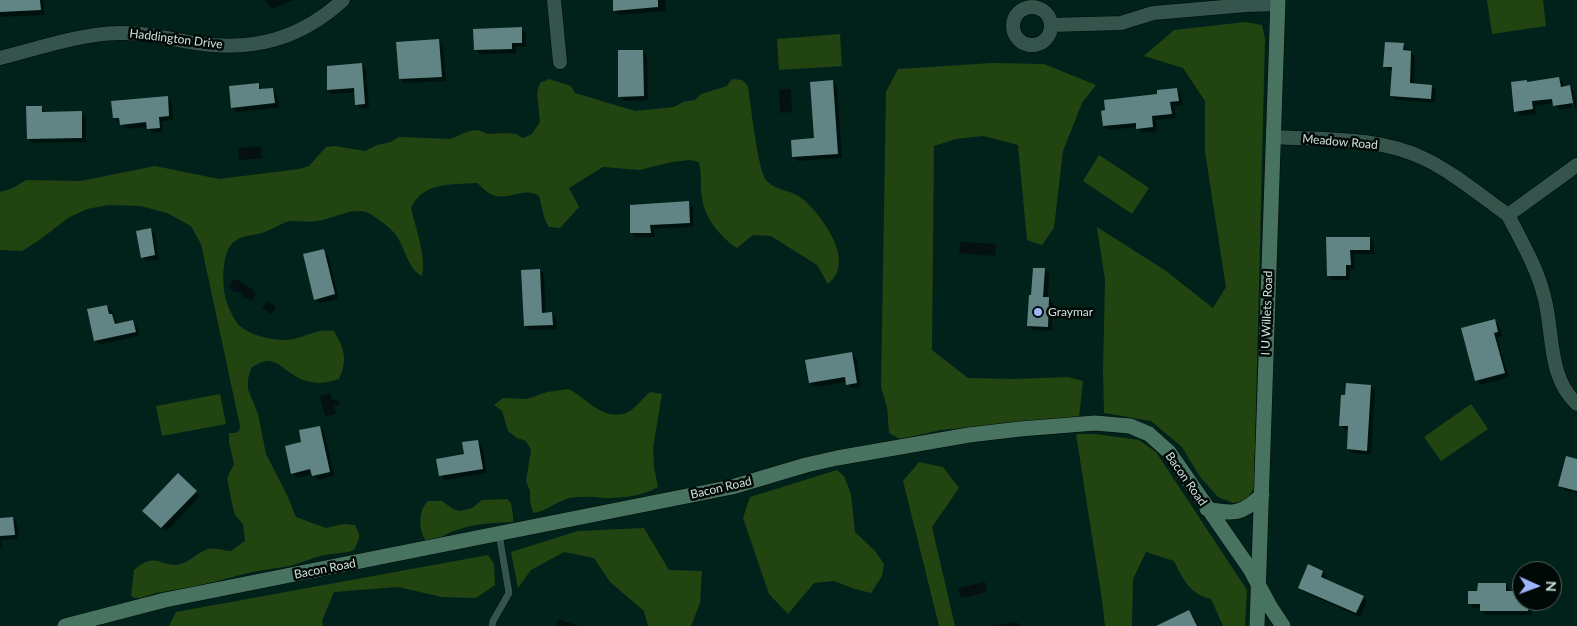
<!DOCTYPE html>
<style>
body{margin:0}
#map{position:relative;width:1577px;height:626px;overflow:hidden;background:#01221b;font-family:Lato,sans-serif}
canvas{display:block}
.north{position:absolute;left:1512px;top:561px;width:50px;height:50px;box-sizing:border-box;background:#010906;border:1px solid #535f5b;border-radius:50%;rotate:92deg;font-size:14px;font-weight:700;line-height:20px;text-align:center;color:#cee0db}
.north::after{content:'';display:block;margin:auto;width:18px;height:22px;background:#a0b3fd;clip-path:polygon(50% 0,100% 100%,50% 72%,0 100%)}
</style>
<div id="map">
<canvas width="1577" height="626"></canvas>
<div class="north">N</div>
</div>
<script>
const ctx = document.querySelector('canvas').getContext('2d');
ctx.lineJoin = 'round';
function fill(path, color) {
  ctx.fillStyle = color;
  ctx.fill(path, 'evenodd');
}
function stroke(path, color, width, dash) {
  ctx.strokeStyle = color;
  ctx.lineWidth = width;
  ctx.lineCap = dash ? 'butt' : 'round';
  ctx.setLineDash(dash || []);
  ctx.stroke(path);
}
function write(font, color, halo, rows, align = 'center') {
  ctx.font = font + ' Lato,sans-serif';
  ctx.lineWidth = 5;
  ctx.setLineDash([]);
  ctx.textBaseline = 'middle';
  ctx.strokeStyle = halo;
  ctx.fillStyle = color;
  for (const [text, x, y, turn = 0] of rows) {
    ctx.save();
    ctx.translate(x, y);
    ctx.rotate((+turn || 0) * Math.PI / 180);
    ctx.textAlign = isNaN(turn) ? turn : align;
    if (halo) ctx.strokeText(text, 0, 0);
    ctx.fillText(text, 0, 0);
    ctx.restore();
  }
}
fill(new Path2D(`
 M1487,0h56l3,26 -54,8z
 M1245,22l17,3 3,13 -11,450 -8,13 -13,2 -15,-6 -18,-20 -18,-30 -31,-26 -47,-8 -1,-42 2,-91 -8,-53 69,44 47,37 13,-21 -21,-135v-51l-22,-33 -39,-12 30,-26z
 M840,34l2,32 -63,4 -2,-31z
 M992,63l52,1 52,21 -14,18 -19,48 -9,77 -12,17 -15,-5 -9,-95 -35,-9 -27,3 -22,7 -2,204 36,28 46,1 54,-2 15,4 -4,36 -138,13 -41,9 -11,-6 -2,-26 -6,-20 5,-295 12,-23z
 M549,79l22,7 4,7 60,18 39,-4 9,-5 12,-2 6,-6 26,-8 5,-7 10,1 6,6c3,19 9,81 18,94 8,10 24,10 34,17 18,13 47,52 37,75 -1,4 -6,9 -9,12l-11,-19 -46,-29 -18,-1 -16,13c-16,-10 -33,-31 -35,-50 -2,-12 0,-23 -3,-36l-9,-2 -18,2 -32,8 -37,-3 -34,21 10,19 -19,21 -11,-1 -4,-7 -6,-24c-17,-10 -29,5 -46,-1 -6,-2 -11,-8 -16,-12 -25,2 -54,-2 -66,25 4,19 16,48 11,68 -14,-7 -17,-28 -26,-41 -4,-6 -22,-20 -30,-23 -15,-4 -29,5 -44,8 -10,3 -20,1 -30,1 -10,1 -16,7 -25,10 -10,5 -23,3 -32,10 -13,8 -13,40 -10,54 1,8 6,18 10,25 4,7 13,12 21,15 15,5 30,7 45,2 12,-4 20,-8 33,-6 10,17 14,29 5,48 -14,5 -28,6 -42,-2 -8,-4 -15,-12 -24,-15 -8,-3 -16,2 -22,6l-3,11v10l10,25 8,40 22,43 8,20 30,11 18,-4 11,1 4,9v5l-5,11 -6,2 -25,3 -33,11 -38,6 -58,15 -38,6 -15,5h-6l-4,-2 3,-26c23,-20 27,-1 47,-6 10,-3 17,-12 27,-15 8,-2 16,2 23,2l14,-10 -2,-17 -8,-9 -3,-11 -5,-26 7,-14 -5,-22v-9h6l4,-2 1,-5 -39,-182 -10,-18 -24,-13 -26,-7 -33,-1 -21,4 -19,9 -30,23 -16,10 -22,-1v-58l13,-4 13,-8 54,1 75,-15 64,13 80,-10 10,-3 17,-19 9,-1 30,5 12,-6 14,-3 8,-5 51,2 19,-8 9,-1 10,4 20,-1 8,1 7,4 9,-4 8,-12 -3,-29 3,-10z
 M1099,155l50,33 -17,26 -49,-33z
 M569,389c18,10 34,32 57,24 9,-4 17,-15 24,-21l12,2 -9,54 1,19 4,20c-15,9 -36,11 -53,11 -12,-1 -24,-2 -36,0 -13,4 -23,13 -36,15l-3,-12v-10l-4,-10 5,-31 -5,-9 -9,-3 -9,-7 -6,-20 -8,-6 9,-7 24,1 20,-7z
 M220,394l6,30 -64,12 -6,-30z
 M1471,404l17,25 -47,32 -17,-24z
 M1076,434h20l43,6 17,12 91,138 -2,36h-22l-12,-27c-22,-5 -28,-20 -37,-38l-28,-9 -13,27 -1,47h-27l-3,-26z
 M919,462l24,5 16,21 -27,39 23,99h-16l-36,-145z
 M837,470l7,6 7,18 4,38 20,19 9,13 -2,12 -11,17 -16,-4 -21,-8 -20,2 -26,31 -19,-20 -26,-76 7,-21z
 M507,499l4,4 2,13v6c-19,1 -38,1 -56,8 -11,3 -19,11 -30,12 -9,-10 -9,-32 1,-41h14l11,8 7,2 12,-3 10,-8z
 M644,528l25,42 33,1 -2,32 -9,23h-43l-4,-15 -34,-29 -16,-24 -30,-6 -33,18 -13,18 -7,-36 67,-21z
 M488,555l6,9 1,21 -19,13 -34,-1 -44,-10 -64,5 -12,29 1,5h-154l7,-14z`), '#241');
fill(new Path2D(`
 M791,89l1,23 -12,1 -1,-23z
 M261,146l1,12 -23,2 -1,-12z
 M960,242l36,2 -1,12 -36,-3z
 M237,279l16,11 3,4 -4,7 -9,-4v-3l-4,-2h-4l-5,-4 2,-7z
 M330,393l2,7 5,-1 2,6 -5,1 2,8 -11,3 -5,-21z
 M985,582l2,10 -26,6 -3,-10z`), '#051013');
fill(new Path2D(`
 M0,0h44v15l-44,2z
 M265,0h29l-22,9z
 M614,0h51l1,11 -47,4 -4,-5z
 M521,28l5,5v14h-10v6l-36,1 -5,-4z
 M439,41l4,4 3,36 -42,2 -4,-5z
 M1403,44l4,5v3h4l4,5 -1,28 17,1 5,4 -1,13 -39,-3 -5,-4 2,-25h-4l-5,-5z
 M643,51l4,4 1,45 -24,1 -4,-5z
 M361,64l5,5 3,39 -8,1 -5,-5 -1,-12 -22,2 -5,-4v-8z
 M1559,78l4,4 1,6 6,-1 4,4 3,16 -2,1 -3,-18h-2l2,18 -13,2 -5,-7 -19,3 1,8 -16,2 -4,-5 12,-28z
 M833,81l4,5 5,72 -44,3 -5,-4 23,-17z
 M258,84l5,6 10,-1 4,5 2,14 -42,4 -5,-5z
 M1177,89l4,5 2,11 -9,1 2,12 -20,2 1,11 -15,2 -4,-6 -30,3 -4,-4 55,-30z
 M167,97l5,5 1,18 -11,1 1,11 -11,1 -4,-6 -22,2 -5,-7h-3l-4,-4z
 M41,107l5,5 36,1 4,4v25l-54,1 -4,-4z
 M688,203l5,4v20l-39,2 1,8h-19l-4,-4z
 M151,230l4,4 4,26 -13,1 -4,-4z
 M1370,238l4,5v11h-20l1,15h-5v11h-17l-5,-5v-36z
 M324,251l4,4 11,44 -19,4 -5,-4z
 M1044,269l5,5 -1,24 5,5 -1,28 -19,-1 -4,-4 3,-30z
 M539,270l5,4 2,40 6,-1 4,5 1,11 -27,1 -5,-4z
 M268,300l8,7 -5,8 -9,-7z
 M107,306l5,5 6,14 14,-4 5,5 2,10 -40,9 -4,-5z
 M1494,320l5,5 3,11 -5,2 12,39 -28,8 -4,-5z
 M852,354l4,4 5,29 -9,1 -5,-6 -33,5 -4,-4z
 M1371,386l4,4 -4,65 -19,-2 -4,-4 1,-19h-4l-5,-5z
 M320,427l4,4 10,45 -16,4 -5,-6 -16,4 -4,-5 10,-30z
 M478,441l4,5 5,27 -42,7 -5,-5 25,-19z
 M1577,460v33l-13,-3 -4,-4z
 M178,475l22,21 -34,36 -22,-21z
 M13,518l4,5 2,16 -18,1 1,9h-2v-30z
 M1323,572l4,4 -2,4 38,17 4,4 -7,16 -56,-25 -5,-5z
 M1506,584l4,5v3h10l2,2v7h7l3,3v11h-47l-4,-5v-2h-7l-5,-5 10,-10z
 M1188,611l5,5 5,10h-40z
 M558,619l21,7h-24z
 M1016,622l5,4h-30z`), '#0007');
fill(new Path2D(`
 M0,0h40l1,10 -41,2z
 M613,0h45v7l-45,4z
 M522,27v16h-10v6l-38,1 -1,-21z
 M439,39l3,38 -43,2 -3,-37z
 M1385,42l19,1 -1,7 8,1 -1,32 22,2 -1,14 -41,-3 2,-29h-9z
 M618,50h25l1,46 -26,1z
 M362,63l3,41 -10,1 -1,-17 -27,2v-24z
 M1559,77l2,10 9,-2 3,18 -20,3 -1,-7 -20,2 1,8 -19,3 -3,-30 16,-2v2z
 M833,80l5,74 -46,3 -1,-17 23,-2 -4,-56z
 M259,83v6l14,-1 2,15 -44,5 -2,-22z
 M1177,88l2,13 -9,1 2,12 -20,2 1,11 -17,2v-6l-33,3 -2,-15 4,-1 -1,-10 53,-6v-4z
 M168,96l1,20 -10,1 1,11 -13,1 -1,-7 -26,3 -1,-7h-6l-2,-17z
 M26,106h16v6l40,-1v27l-55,1z
 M689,201l1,22 -40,2 1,8h-21v-28z
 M151,228l4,27 -14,3 -5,-27z
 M1326,237h44v13h-20l1,15h-5v11h-19z
 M324,249l11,45 -21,6 -11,-46z
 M1033,268h12l-2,29h6l-1,30 -21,-1 2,-31h2z
 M540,269l2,44 10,-1 1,13 -29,1 -3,-56z
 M107,305l2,9h3l3,10 18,-4 3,12 -42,9 -7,-32z
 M1495,319l3,13 -4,1 11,40 -30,8 -14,-53z
 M852,352l5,31 -11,2 -1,-8 -36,6 -4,-23z
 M1346,383l25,2 -4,66 -20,-2 1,-23h-9l2,-31h4z
 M320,426l10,46 -18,4 -2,-7 -19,5 -6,-28 16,-4 -2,-12z
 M478,440l5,29 -44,7 -3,-17 28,-5 -2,-12z
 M1566,456l11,3v32l-19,-5z
 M178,473l19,18 -36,37 -19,-17z
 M13,517l2,18 -15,1v-18z
 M1308,564l15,7 -2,6 43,19 -8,17 -58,-25z
 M1478,583h28v8h15l1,10h6v10h-48v-7h-12v-13h9z
 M1189,610l8,16h-41z`), '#618585');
const lane = new Path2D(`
 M492,626l1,-5 16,-28 -10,-59`);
const street = new Path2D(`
 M554,0l6,62
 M1013 26a19 19 0 1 1 38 0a19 19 0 1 1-38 0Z
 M1052,25l69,-2 32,-10 94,-8 31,-1
 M0,58c39,-10 79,-24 119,-25 26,-1 51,6 76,10 58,9 105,-4 148,-43
 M1273,137c50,3 105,-1 152,22 29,14 56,37 83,56
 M1577,165l-69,50c13,26 29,52 36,81 10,36 3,81 33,108`);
const secondary = new Path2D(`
 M1207,509c27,5 34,6 55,-14
 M65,626l100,-26 567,-113 74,-22 31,-7 132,-23 51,-6 75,-6 35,3 19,8 20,18 81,117 21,39 12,18
 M1257,626l21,-626`);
stroke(lane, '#000a06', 8);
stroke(street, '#000a06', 15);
stroke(secondary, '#000a06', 16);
stroke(lane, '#34544c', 7);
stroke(street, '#34544c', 14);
stroke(secondary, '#477360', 15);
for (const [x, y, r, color] of [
 [1038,312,5,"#a0b3fd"]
]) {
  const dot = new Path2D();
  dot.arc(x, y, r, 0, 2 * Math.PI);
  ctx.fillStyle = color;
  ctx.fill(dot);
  stroke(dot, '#010906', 2);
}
write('12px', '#cee0db', '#010906', [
 ["Haddington Drive",176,39,7],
 ["Meadow Road",1340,142,5],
 ["I U Willets Road",1267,313,-88],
 ["Bacon Road",1186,479,55],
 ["Bacon Road",721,488,-13],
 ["Bacon Road",325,569,-11]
]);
write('12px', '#cee0db', '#010906', [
 ["Graymar",1048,312]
], 'left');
</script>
